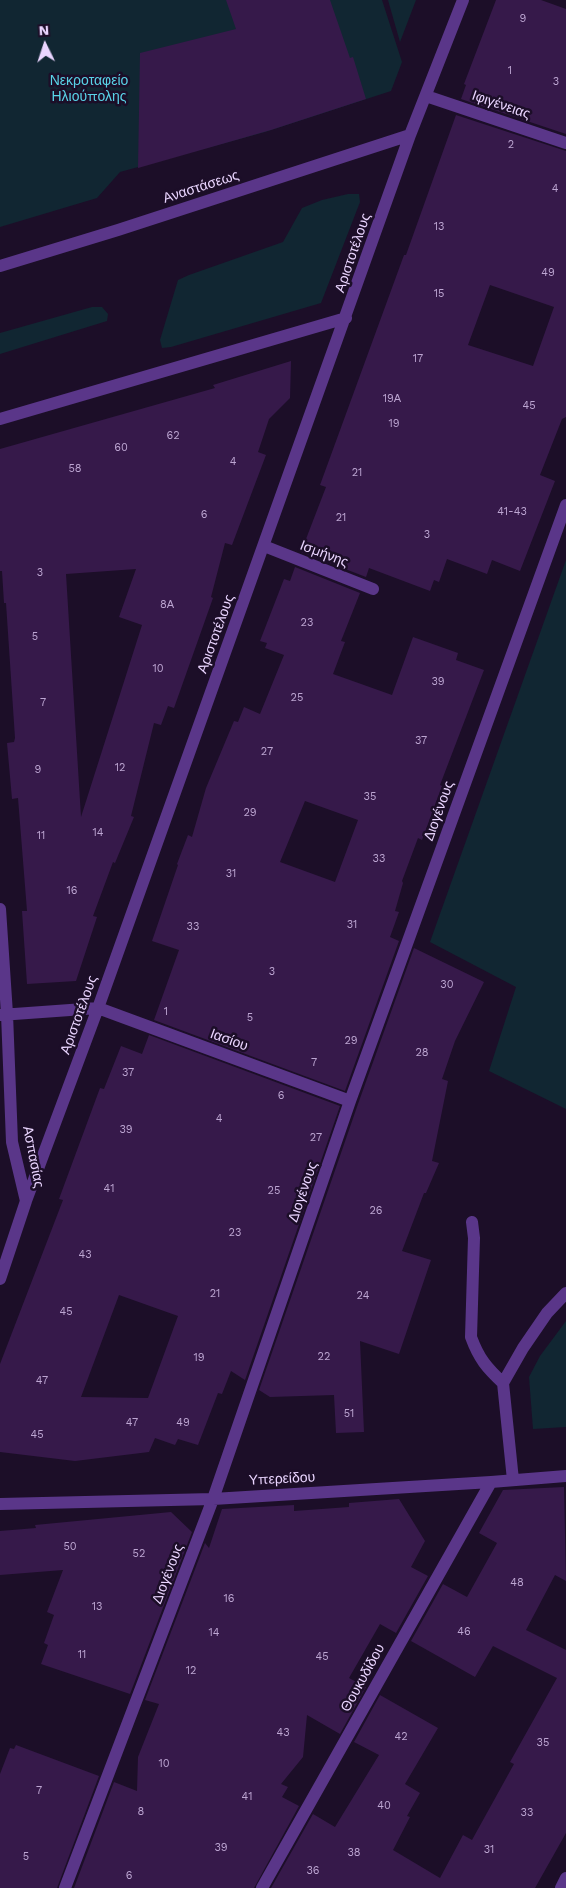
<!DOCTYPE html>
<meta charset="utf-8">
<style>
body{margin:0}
#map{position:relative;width:566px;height:1888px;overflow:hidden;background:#1c0e28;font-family:"Work Sans",sans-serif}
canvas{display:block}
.north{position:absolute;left:20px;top:20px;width:50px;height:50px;-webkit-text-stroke:4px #1c0e28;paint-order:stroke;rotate:356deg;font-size:14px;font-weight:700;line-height:20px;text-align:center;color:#ead5ff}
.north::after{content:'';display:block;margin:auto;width:18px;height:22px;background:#ead5ff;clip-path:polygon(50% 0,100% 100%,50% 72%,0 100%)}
</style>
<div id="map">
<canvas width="566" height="1888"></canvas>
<div class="north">N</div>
</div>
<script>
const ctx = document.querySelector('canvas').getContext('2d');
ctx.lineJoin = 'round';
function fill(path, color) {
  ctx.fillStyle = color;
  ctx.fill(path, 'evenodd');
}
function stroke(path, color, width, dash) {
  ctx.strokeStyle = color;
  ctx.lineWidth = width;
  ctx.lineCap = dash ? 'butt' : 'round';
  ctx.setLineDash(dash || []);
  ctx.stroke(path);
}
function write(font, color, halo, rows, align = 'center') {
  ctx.font = font + ' "Work Sans",sans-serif';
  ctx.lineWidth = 5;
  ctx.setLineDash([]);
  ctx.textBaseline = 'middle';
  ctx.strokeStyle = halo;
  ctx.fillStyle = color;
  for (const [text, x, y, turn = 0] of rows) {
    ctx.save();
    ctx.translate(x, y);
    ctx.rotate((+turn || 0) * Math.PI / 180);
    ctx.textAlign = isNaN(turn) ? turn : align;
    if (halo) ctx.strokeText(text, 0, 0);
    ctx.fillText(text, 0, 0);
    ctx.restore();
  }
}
fill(new Path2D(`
 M0,0h382l20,62 -11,29 -126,41 -145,40 -23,26 -97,29z
 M388,0h28l-16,42z
 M348,194h11l1,8 -39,101 -150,44 -9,1 -2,-8 18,-60 11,-5 94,-33 19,-34 20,-8z
 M92,307h10l6,7 -1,7 -107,33v-21z
 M566,560v549l-77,-38 27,-84 -86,-45z
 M566,1321v106l-33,2 -4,-52 11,-21z`), '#112632');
fill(new Path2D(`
 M226,0h104l20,58 3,-1 13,42 -95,31 -133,38 2,-115 96,-24z
 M496,0h45l25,9v125l-105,-35 5,-14 -2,-1z
 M456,115l110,36v266l-4,2 -22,56 15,6 -35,90 -28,-11 -5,14 -40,-15 -8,23 -5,-2 -4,11 -61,-23 -3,9 -65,-25 25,-65 -6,-2 84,-230h2zM490,285l64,22 -21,59 -65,-21z
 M291,361l-1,37 -21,21 -11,33 8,3 -34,90 -7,-2 -14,54 2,1 -39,110 -6,-2 -7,19 -7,-2 -23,93 3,1 -19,46 -2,-1 -20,54 4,1 -21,64 -49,3 -5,-73h5l-9,-113 -6,1 -5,-56 7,-1 1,-4 -9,-135h-2l-2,-32h-2v-122l215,-61 -2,-3zM136,569l-17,48 23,8 -61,192 -15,-243z
 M295,567l65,26 -19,48 4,1 -12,32 59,21 21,-58 45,16 -2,7 28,10 -44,115 2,1 -20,54 -4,-2 -16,43 1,2 -8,28 4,1 -9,25 9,4 -54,150 -191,-71 25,-70 -27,-9 26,-76 -1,-1 11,-29 4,2 14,-49 28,-67 4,1 6,-15 16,7 24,-59 -19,-7 2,-5 -7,-2 24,-62 6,2zM305,801l53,19 -23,62 -55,-20z
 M414,948l70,34 -29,59 -13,38 6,2 -16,80 7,2 -13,30h-2l-22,58 29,9 -32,94 -39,-13 4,91 -28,1 -2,-38 -64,2 -11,-7 99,-286z
 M149,1035l191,71 -95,274 -14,-9 -9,23 -4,-1 -20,52 -20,-6 -3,6 -20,-7 -6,14 -74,9 -75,-9v-88l63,-164 -4,-1 41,-111 4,1 17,-43 21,8zM119,1295l59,21 -30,82 -67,-1z
 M564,1487l2,94 -11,-6 -29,55 40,20v183l-31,55h-264l42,-74 22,13 44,-72 -25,-13 26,-47 58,33 -33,56 15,9 -13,23 3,1 -17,33 47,28 23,-43 9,5 42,-76 -4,-2 47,-84 -64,-32 -18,31 -64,-36 32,-57 24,13 30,-54 -18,-10 24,-43z
 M399,1499l26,42 -14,26 17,9 -32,57 -16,-9 -31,54 17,9 -26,47 -33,-19 -4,42 -22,27 7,3 -6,10 17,9 -45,82h-180l40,-106 23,9 1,-34 21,-53 -14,-4 60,-157 4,5 13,-39 72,-4v6l55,-4v-4z
 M171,1512l21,20 -62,162 -89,-30 7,-19 -4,-2 10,-28 -7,-3 16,-42 -63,5v-44l36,-3 -1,-3z
 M16,1745l83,31 -42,112h-57v-114l10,-26 4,1z`), '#36194a');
stroke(new Path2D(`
 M426,96l140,47
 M0,266l118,-36 292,-95
 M0,419l346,-101
 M264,546l109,43
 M0,909l7,105 5,128 14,59
 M0,1015l98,-7 252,93
 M472,1222l2,16 -3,99c8,22 16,31 32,46
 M0,1279l26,-78 72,-193 312,-873 53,-135
 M513,1480l-10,-97 20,-35 24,-35 19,-20
 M0,1504l213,-5 278,-17 75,-6
 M65,1888l148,-389 137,-398 216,-596
 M262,1888l229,-406
 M561,1888l5,-10`), '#5a3689', 12);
write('11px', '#bda6d2', null, [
 ["9",523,19],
 ["1",510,71],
 ["3",556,82],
 ["2",511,145],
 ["4",555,189],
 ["13",439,227],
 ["49",548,273],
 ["15",439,294],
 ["17",418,359],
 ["19Α",392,399],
 ["45",529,406],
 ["19",394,424],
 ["62",173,436],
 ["60",121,448],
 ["4",233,462],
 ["58",75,469],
 ["21",357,473],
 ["41-43",512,512],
 ["6",204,515],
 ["21",341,518],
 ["3",427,535],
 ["3",40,573],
 ["8Α",167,605],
 ["23",307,623],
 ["5",35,637],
 ["10",158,669],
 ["39",438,682],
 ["25",297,698],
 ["7",43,703],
 ["37",421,741],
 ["27",267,752],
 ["12",120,768],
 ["9",38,770],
 ["35",370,797],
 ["29",250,813],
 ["14",98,833],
 ["11",41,836],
 ["33",379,859],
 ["31",231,874],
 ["16",72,891],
 ["31",352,925],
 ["33",193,927],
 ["3",272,972],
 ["30",447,985],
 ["1",166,1012],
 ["5",250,1018],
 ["29",351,1041],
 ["28",422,1053],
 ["7",314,1063],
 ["37",128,1073],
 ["6",281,1096],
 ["4",219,1119],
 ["39",126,1130],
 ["27",316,1138],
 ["41",109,1189],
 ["25",274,1191],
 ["26",376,1211],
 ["23",235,1233],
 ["43",85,1255],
 ["21",215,1294],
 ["24",363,1296],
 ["45",66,1312],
 ["22",324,1357],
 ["19",199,1358],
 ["47",42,1381],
 ["51",349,1414],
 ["47",132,1423],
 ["49",183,1423],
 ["45",37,1435],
 ["50",70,1547],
 ["52",139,1554],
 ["48",517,1583],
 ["16",229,1599],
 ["13",97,1607],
 ["46",464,1632],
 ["14",214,1633],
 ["11",82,1655],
 ["45",322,1657],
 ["12",191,1671],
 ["43",283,1733],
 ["42",401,1737],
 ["35",543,1743],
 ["10",164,1764],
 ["7",39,1791],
 ["41",247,1797],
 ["40",384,1806],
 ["8",141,1812],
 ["33",527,1813],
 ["39",221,1848],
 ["31",489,1850],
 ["38",354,1853],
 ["5",26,1857],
 ["36",313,1871],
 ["6",129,1876]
]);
write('14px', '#59d3e7', '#1c0e28', [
 ["Νεκροταφείο",89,81],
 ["Ηλιούπολης",89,97]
]);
write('14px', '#ead5ff', '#1c0e28', [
 ["Ιφιγένειας",501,105,19],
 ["Αναστάσεως",201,187,-18],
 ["Αριστοτέλους",353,253,-71],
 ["Ισμήνης",324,554,21],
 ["Αριστοτέλους",216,634,-70],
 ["Διογένους",439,811,-70],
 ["Αριστοτέλους",79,1015,-70],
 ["Ιασίου",229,1040,20],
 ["Ασπασίας",33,1157,79],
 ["Διογένους",303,1192,-71],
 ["Υπερείδου",282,1479,-3],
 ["Διογένους",168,1574,-69],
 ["Θουκυδίδου",363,1678,-61]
]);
</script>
